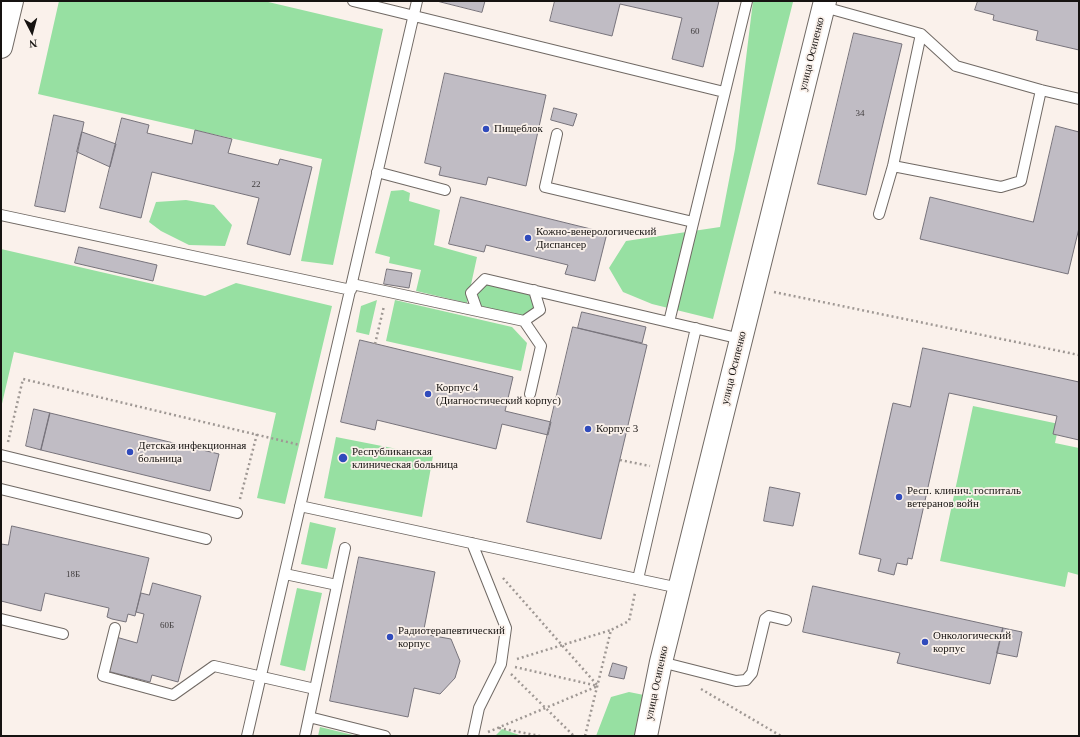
<!DOCTYPE html>
<meta charset="utf-8">
<style>
body{margin:0}
#map{position:relative;width:1080px;height:737px;overflow:hidden;background:#faf1eb;font-family:"Times New Roman",serif}
canvas{display:block}
.frame{position:absolute;inset:0;border:2px solid #161311;pointer-events:none}
.north{position:absolute;left:12px;top:12px;width:40px;height:40px;-webkit-text-stroke:3px #faf1eb;paint-order:stroke;rotate:174deg;font-size:11px;font-weight:700;line-height:16px;text-align:center;color:#161311}
.north::after{content:'';display:block;margin:auto;width:14px;height:18px;background:#161311;clip-path:polygon(50% 0,100% 100%,50% 72%,0 100%)}
</style>
<div id="map">
<canvas width="1080" height="737"></canvas>
<div class="frame"></div>
<div class="north">N</div>
</div>
<script>
const ctx = document.querySelector('canvas').getContext('2d');
ctx.lineJoin = 'round';
function fill(path, color) {
  ctx.fillStyle = color;
  ctx.fill(path, 'evenodd');
}
function stroke(path, color, width, dash) {
  ctx.strokeStyle = color;
  ctx.lineWidth = width;
  ctx.lineCap = dash ? 'butt' : 'round';
  ctx.setLineDash(dash || []);
  ctx.stroke(path);
}
function write(font, color, halo, rows, align = 'center') {
  ctx.font = font + ' "Times New Roman",serif';
  ctx.lineWidth = 3.5;
  ctx.setLineDash([]);
  ctx.textBaseline = 'middle';
  ctx.strokeStyle = halo;
  ctx.fillStyle = color;
  for (const [text, x, y, turn = 0] of rows) {
    ctx.save();
    ctx.translate(x, y);
    ctx.rotate((+turn || 0) * Math.PI / 180);
    ctx.textAlign = isNaN(turn) ? turn : align;
    if (halo) ctx.strokeText(text, 0, 0);
    ctx.fillText(text, 0, 0);
    ctx.restore();
  }
}
fill(new Path2D(`
 M59,1h205l119,28 -50,236 -32,-4 21,-102 -284,-65z
 M753,1l40,1 -80,317 -61,-15 -29,-12 -14,-24 17,-27 94,-14 15,-78z
 M403,190l7,3 -1,8 31,9 -6,35 43,12 -10,46 -51,-12 5,-21 -32,-7 1,-6 -15,-4 16,-62z
 M186,200l28,5 18,20 -7,21 -36,-1 -28,-14 -12,-9 7,-20z
 M1,249l204,47 31,-13 96,23 -47,198 -28,-6 19,-85 -262,-61 -13,56z
 M485,279l49,11 6,20 -16,11 -47,-11 -6,-17z
 M377,300l-8,35 -13,-3 5,-26z
 M395,300l117,27 15,16 -6,28 -135,-30z
 M973,406l86,18 -4,19 24,5v127l-11,-3 -3,15 -125,-26z
 M336,437l97,19 -11,61 -98,-19z
 M310,522l26,6 -9,41 -26,-5z
 M297,588l25,5 -17,78 -25,-6z
 M629,692l15,3 -8,41h-40l15,-39z
 M320,727l37,9h-39z
 M502,729l20,7h-27z`), '#97e0a2');
const building = new Path2D(`
 M437,1h48l-3,11z
 M555,1h164l-16,66 -31,-8 10,-41 -62,-14 -8,32 -62,-15z
 M978,1h101v49l-43,-10 2,-9 -45,-11 1,-5 -19,-5z
 M854,33l48,11 -36,151 -48,-11z
 M445,73l101,22 -20,91 -38,-9 -2,8 -47,-10 2,-8 -16,-4z
 M554,108l23,6 -4,12 -22,-6z
 M54,115l30,7 -19,90 -30,-6z
 M122,118l27,7 -2,8 45,11 3,-14 37,9 -4,14 50,12 2,-6 32,8 -22,88 -43,-11 12,-46 -107,-26 -11,46 -41,-10z
 M1056,126l23,6v96l-11,46 -148,-35 10,-42 103,25z
 M82,132l34,12 -6,23 -33,-15z
 M461,197l146,36 -12,48 -30,-7 3,-9 -82,-20 -2,7 -35,-8z
 M79,247l78,18 -4,16 -78,-18z
 M387,269l25,4 -3,15 -25,-4z
 M582,312l64,15 -4,16 -64,-15z
 M573,327l74,18 -46,194 -74,-17z
 M360,340l153,37 -8,34 46,11 -3,13 -46,-11 -6,25 -119,-29 -2,10 -34,-8z
 M923,348l156,34v58l-26,-6 4,-18 -108,-23 -37,166 -4,-1 -1,7 -10,-2 -3,12 -16,-4 3,-12 -22,-5 34,-151 17,4z
 M34,409l16,4 -9,37 -15,-4z
 M50,413l169,41 -9,37 -169,-41z
 M770,487l30,6 -7,33 -29,-5z
 M12,526l137,32 -14,58 -7,-2 -2,8 -14,-3 -5,-2 2,-9 -64,-15 -4,18 -40,-10v-57l7,1z
 M359,557l76,15 -12,62 28,5 9,22 -5,17 -15,16 -26,-6 -6,29 -78,-16z
 M153,583l48,13 -23,86 -26,-7 -2,7 -43,-11 9,-34 21,6 7,-29 -8,-2 5,-19 8,2z
 M813,586l190,42 -13,56 -93,-21 3,-10 -97,-21z
 M1003,628l19,4 -5,25 -20,-4z
 M613,663l14,4 -3,12 -15,-3z`);
fill(building, '#c0bcc4');
stroke(building, '#77737b', 1);
const service = new Path2D(`
 M353,1l371,91
 M824,7l97,27 35,32 85,24 38,9
 M557,134l-12,53 148,35
 M893,166l108,21 20,-6 20,-91
 M377,172l68,18
 M879,214l14,-48 28,-132
 M1,215l350,75
 M352,284l172,37 16,-11 -6,-20
 M477,310l-6,-17 14,-14 256,60
 M524,321l17,25 -11,48
 M669,322l78,-321
 M1,455l236,58
 M1,489l205,50
 M300,506l379,82
 M472,543l34,85 -5,36 -22,44 -6,28
 M285,574l52,11
 M638,579l58,-251
 M1,619l62,15
 M115,628l-12,48 70,19 41,-29 101,23
 M661,662l75,19 10,-1 6,-7 13,-54 4,-3 17,4
 M309,717l76,19
 M247,736l170,-735
 M305,736l40,-188`);
const tertiary = new Path2D(`
 M1,47l11,-46
 M646,736l15,-74 164,-661`);
stroke(service, '#706964', 12);
stroke(tertiary, '#706964', 24);
stroke(new Path2D(`
 M774,292l305,63
 M375,344l9,-38
 M8,442l15,-63 277,66
 M620,460l30,6
 M240,499l17,-65
 M503,578l95,108
 M517,659l94,-29
 M515,667l83,19
 M511,674l63,62
 M701,689l80,47
 M499,728l41,8
 M488,732l110,-46
 M585,736l26,-106 18,-9 6,-28`), '#9f9894', 2.5, [2, 3]);
stroke(service, '#fff', 10);
stroke(tertiary, '#fff', 22);
for (const [x, y, r, color] of [
 [486,129,4,"#304bbc"],
 [528,238,4,"#304bbc"],
 [428,394,4,"#304bbc"],
 [588,429,4,"#304bbc"],
 [130,452,4,"#304bbc"],
 [343,458,5,"#304bbc"],
 [899,497,4,"#304bbc"],
 [390,637,4,"#304bbc"],
 [925,642,4,"#304bbc"]
]) {
  const dot = new Path2D();
  dot.arc(x, y, r, 0, 2 * Math.PI);
  ctx.fillStyle = color;
  ctx.fill(dot);
  stroke(dot, '#faf1eb', 1.5);
}
write('9px', '#403d3e', null, [
 ["60",695,32],
 ["34",860,114],
 ["22",256,185],
 ["18Б",73,575],
 ["60Б",167,626]
]);
write('11px', '#161311', '#faf1eb', [
 ["улица Осипенко",812,54,-76],
 ["улица Осипенко",734,368,-76],
 ["улица Осипенко",657,683,-78]
]);
write('11px', '#161311', '#faf1eb', [
 ["Пищеблок",494,129],
 ["Кожно-венерологический",536,232],
 ["Диспансер",536,245],
 ["Корпус 4",436,388],
 ["(Диагностический корпус)",436,401],
 ["Корпус 3",596,429],
 ["Детская инфекционная",138,446],
 ["больница",138,459],
 ["Республиканская",352,452],
 ["клиническая больница",352,465],
 ["Респ. клинич. госпиталь",907,491],
 ["ветеранов войн",907,504],
 ["Радиотерапевтический",398,631],
 ["корпус",398,644],
 ["Онкологический",933,636],
 ["корпус",933,649]
], 'left');
</script>
